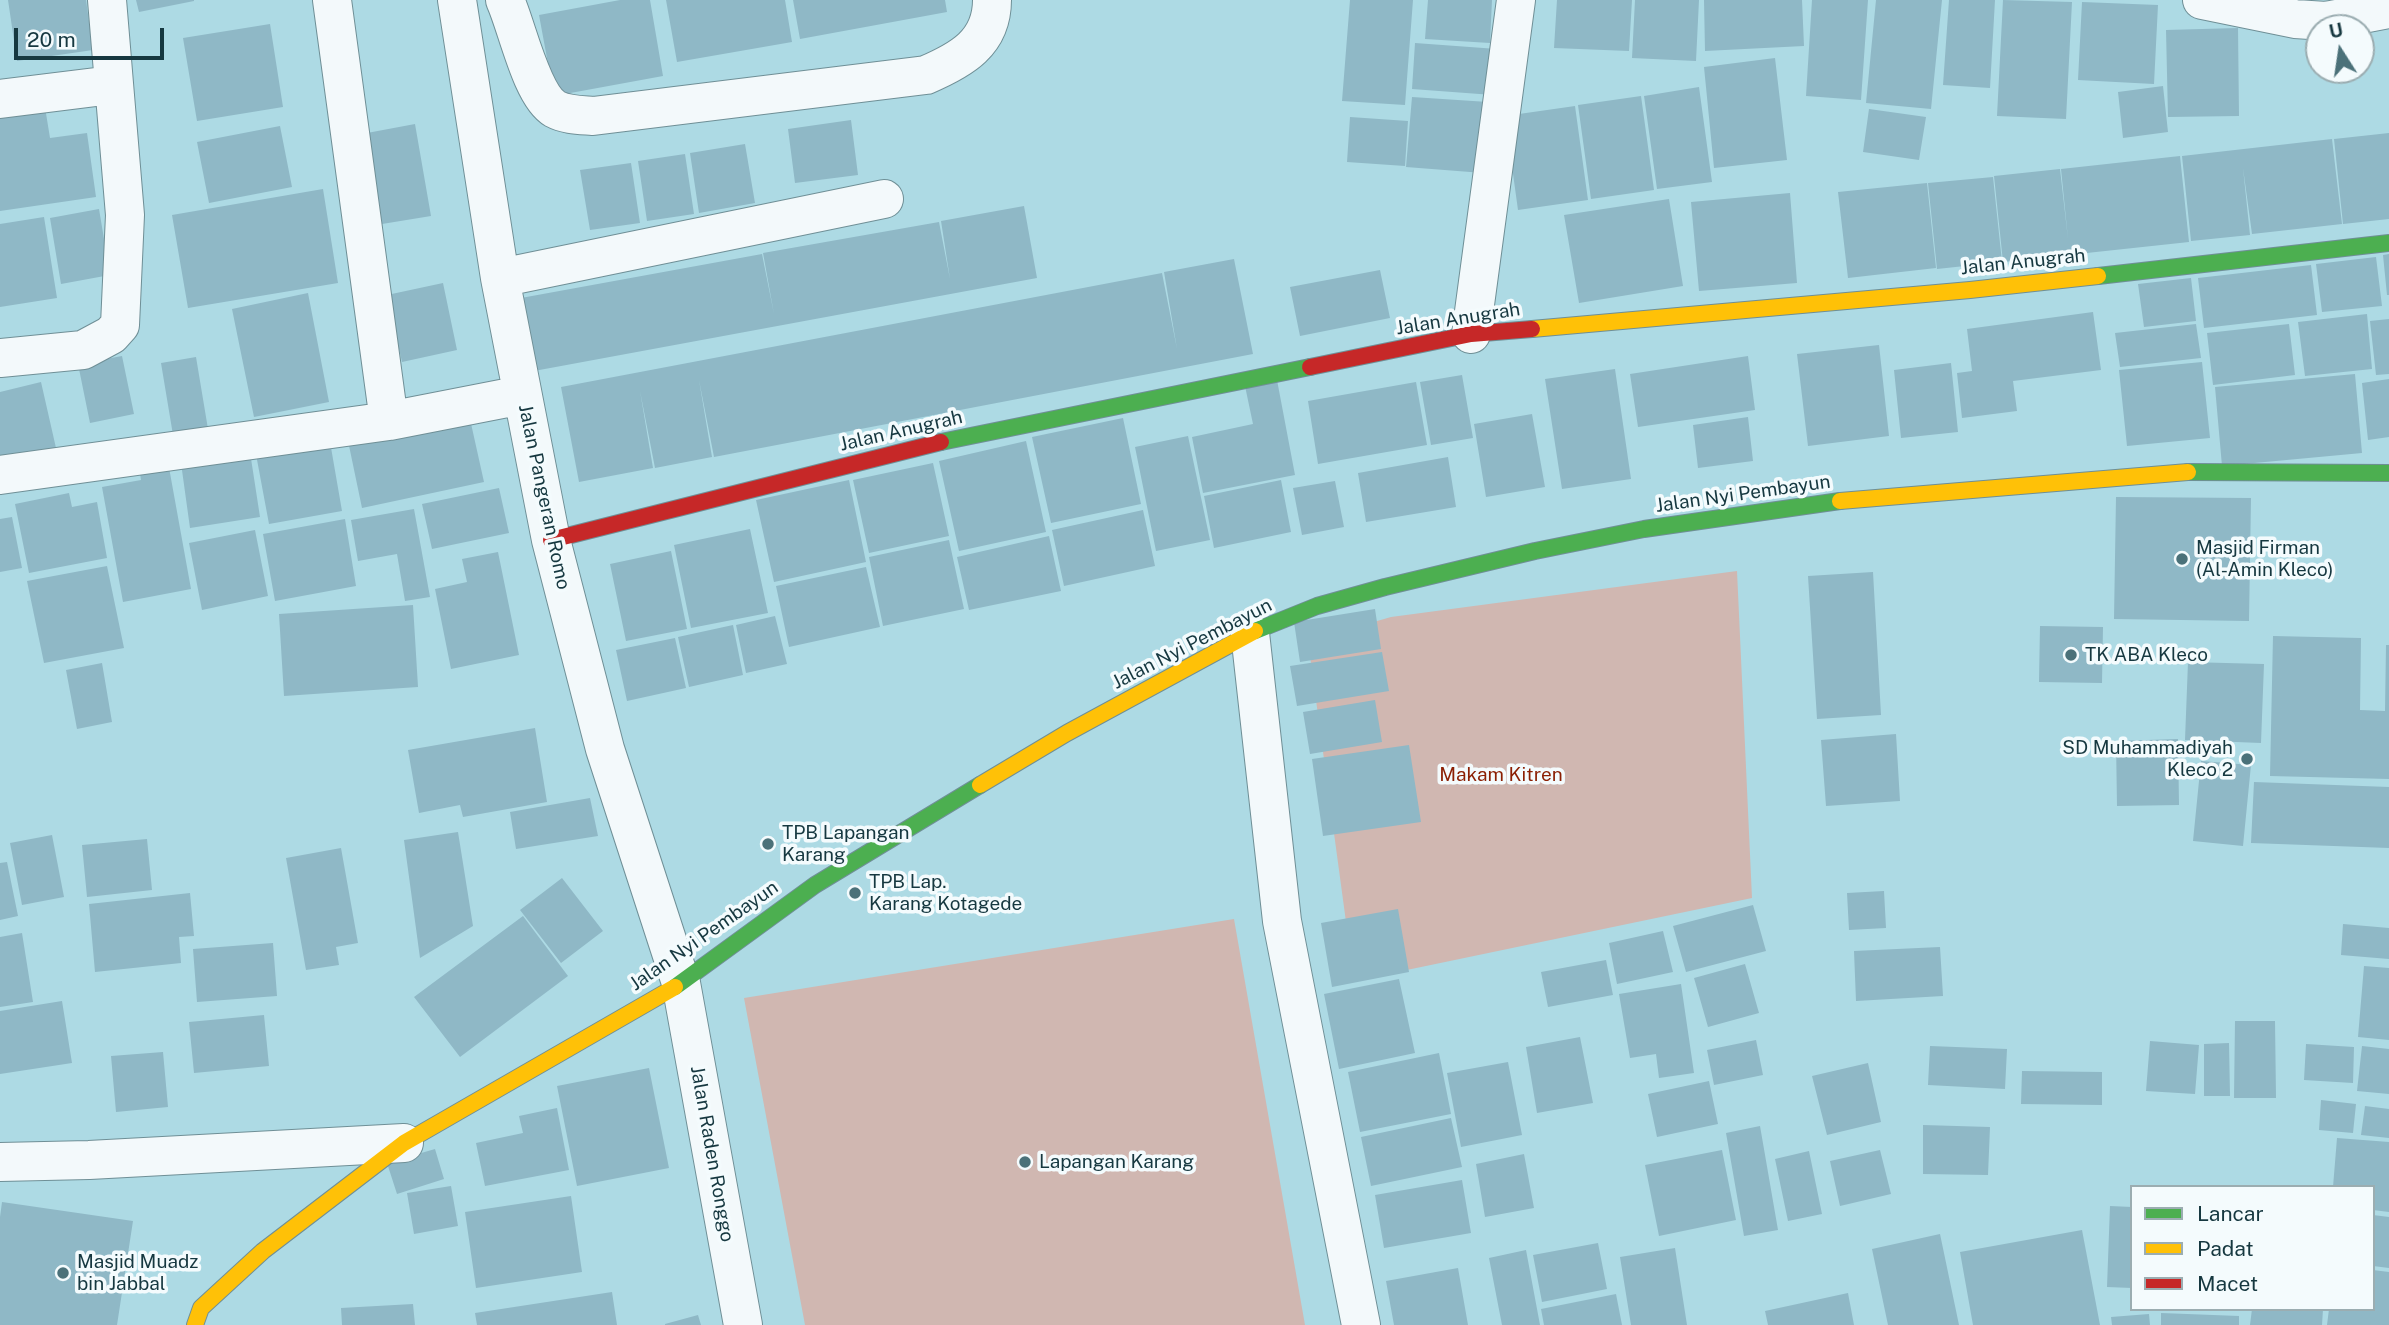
<!DOCTYPE html>
<style>
body{margin:0}
#map{position:relative;width:2389px;height:1325px;overflow:hidden;background:#addae4;font-family:"Public Sans",sans-serif}
canvas{display:block}
.legend{position:absolute;left:2130px;top:1185px;width:245px;height:126px;box-sizing:border-box;background:#f4fbfd;border:2px solid #9badb1;margin:0;padding:9px 12px;list-style:none;font-size:21px;color:#163840}
.legend li{display:flex;align-items:center;gap:14px;height:35px}
.legend b{width:35px;border:2px solid #9badb1}
.north{position:absolute;left:2305px;top:14px;width:70px;height:70px;box-sizing:border-box;background:#f4fbfd;border:2px solid #9badb1;border-radius:50%;rotate:348deg;font-size:19px;font-weight:700;line-height:28px;text-align:center;color:#163840}
.north::after{content:'';display:block;margin:auto;width:24px;height:32px;background:#4b7179;clip-path:polygon(50% 0,100% 100%,50% 72%,0 100%)}
.scale{position:absolute;left:14px;top:28px;width:150px;height:32px;box-sizing:border-box;border:4px solid #163840;border-top:0;padding-left:9px;font-size:21px;line-height:24px;white-space:nowrap;color:#163840;-webkit-text-stroke:5px #f4fbfd;paint-order:stroke}
</style>
<div id="map">
<canvas width="2389" height="1325"></canvas>
<ul class="legend">
<li><b style="height:9px;background:#4caf50"></b>Lancar</li>
<li><b style="height:9px;background:#ffc107"></b>Padat</li>
<li><b style="height:9px;background:#c62828"></b>Macet</li>
</ul>
<div class="north">U</div>
<div class="scale">20 m</div>
</div>
<script>
const ctx = document.querySelector('canvas').getContext('2d');
ctx.lineJoin = 'round';
function fill(path, color) {
  ctx.fillStyle = color;
  ctx.fill(path, 'evenodd');
}
function stroke(path, color, width, dash) {
  ctx.strokeStyle = color;
  ctx.lineWidth = width;
  ctx.lineCap = dash ? 'butt' : 'round';
  ctx.setLineDash(dash || []);
  ctx.stroke(path);
}
function write(font, color, halo, rows, align = 'center') {
  ctx.font = font + ' "Public Sans",sans-serif';
  ctx.lineWidth = 7;
  ctx.setLineDash([]);
  ctx.textBaseline = 'middle';
  ctx.strokeStyle = halo;
  ctx.fillStyle = color;
  for (const [text, x, y, turn = 0] of rows) {
    ctx.save();
    ctx.translate(x, y);
    ctx.rotate((+turn || 0) * Math.PI / 180);
    ctx.textAlign = isNaN(turn) ? turn : align;
    if (halo) ctx.strokeText(text, 0, 0);
    ctx.fillText(text, 0, 0);
    ctx.restore();
  }
}
fill(new Path2D(`
 M1737,571l15,327 -398,83 -46,-340 83,-24z
 M1234,919l71,406h-500l-61,-327z`), '#d0b7b1');
fill(new Path2D(`
 M8,0h78l7,50 -76,11z
 M136,0h58v1l-55,11z
 M620,0h30l13,76 -109,20 -15,-81z
 M666,0h119l7,42 -115,20z
 M793,0h152l2,12 -147,27z
 M1350,0h63l-8,105 -63,-4z
 M1428,0h64l-2,43 -65,-4z
 M1557,0h75l-3,51 -75,-3z
 M1635,0h64l-3,61 -64,-3z
 M1704,0h98l2,46 -99,5z
 M1812,0h56l-7,100 -55,-4z
 M1876,0h66l-11,109 -65,-6z
 M1949,0h46l-5,88 -47,-3z
 M2003,0l69,2 -6,117 -69,-3z
 M2082,2l76,3 -4,79 -76,-4z
 M270,24l13,83 -86,14 -14,-83z
 M2238,28l1,88 -71,1 -2,-87z
 M1415,43l82,6 -4,46 -81,-6z
 M1775,58l12,102 -73,8 -10,-101z
 M2163,86l5,46 -45,6 -5,-46z
 M1699,87l13,95 -55,7 -13,-93z
 M1641,96l13,94 -63,9 -13,-94z
 M1412,97l76,5 -5,71 -77,-6z
 M44,101l6,37 37,-5 9,64 -96,14v-103z
 M1575,106l13,94 -70,10 -13,-94z
 M1869,109l57,8 -7,43 -56,-8z
 M1350,117l58,4 -3,45 -58,-4z
 M851,120l7,55 -63,8 -7,-54z
 M415,124l16,92 -49,8 -15,-91z
 M280,126l12,61 -83,16 -12,-61z
 M2389,133v86l-46,5 -9,-85z
 M2332,139l10,85 -90,10 -9,-66 7,67 -59,6 -9,-85z
 M745,144l10,59 -56,10 -9,-60z
 M685,154l9,60 -47,7 -9,-60z
 M2180,156l9,86 -186,20 -9,-86 66,-7 8,70 -7,-70z
 M631,163l9,60 -50,7 -10,-60z
 M1993,177l9,85 -65,7 -9,-86z
 M1927,183l9,85 -88,10 -10,-86z
 M323,189l15,94 -150,25 -16,-93z
 M1790,193l7,90 -98,8 -8,-89z
 M1669,199l14,87 -104,17 -15,-88z
 M1024,206l13,72 -503,93 -13,-73 241,-44 12,60 -11,-61 176,-31 11,57 -9,-58z
 M99,209l11,66 -49,9 -11,-66z
 M44,217l13,81 -57,9v-83z
 M2389,254v41h-2l-4,-40z
 M2376,257l6,49 -60,6 -6,-48z
 M1234,259l19,95 -539,103 -15,-77 13,77 -57,11 -15,-77 13,77 -74,14 -18,-95 601,-114 15,76 -13,-77z
 M2311,265l6,50 -113,13 -6,-50z
 M1380,270l10,48 -90,18 -10,-49z
 M2191,278l5,43 -52,6 -6,-43z
 M443,283l14,67 -55,12 -15,-67z
 M308,293l21,109 -75,15 -22,-108z
 M2093,312l8,58 -88,11 4,30 -55,7 -5,-45 15,-2 -5,-42z
 M2367,314l5,55 -67,7 -7,-54z
 M2389,319v55l-13,1 -6,-54z
 M2196,324l5,34 -81,9 -5,-34z
 M2289,324l6,51 -82,10 -6,-52z
 M1879,345l10,91 -81,10 -11,-92z
 M122,356l12,58 -44,9 -12,-59z
 M1748,356l7,54 -117,17 -8,-53z
 M196,357l13,78 -35,6 -13,-78z
 M2202,362l8,76 -83,8 -8,-76z
 M1951,363l7,69 -57,6 -7,-68z
 M1615,369l16,110 -69,10 -17,-110z
 M2355,374l7,79 -140,13 -7,-79z
 M1462,375l11,63 -42,7 -11,-63z
 M2389,379v58l-21,3 -6,-57z
 M1277,380l18,95 -92,18 -11,-56 61,-13 -8,-38z
 M41,382l15,66 -56,13v-69z
 M1416,382l11,63 -109,19 -10,-63z
 M468,410l16,72 -122,26 -15,-72z
 M1532,414l13,73 -59,10 -12,-73z
 M1748,417l5,44 -55,7 -5,-43z
 M1123,418l18,86 -90,19 -19,-86z
 M329,436l13,75 -73,13 -14,-75z
 M1188,436l22,104 -54,11 -21,-104z
 M1026,441l20,91 -87,19 -20,-90z
 M250,452l10,65 -70,11 -9,-65z
 M1448,457l8,50 -90,15 -8,-49z
 M168,462l23,127 -68,13 -21,-115 39,-7 -2,-13z
 M933,463l16,73 -80,17 -16,-73z
 M849,480l17,82 -92,20 -18,-82z
 M1281,480l10,52 -77,16 -10,-52z
 M1335,481l9,46 -42,8 -9,-47z
 M499,488l10,45 -77,16 -10,-45z
 M69,493l3,14 25,-5 10,56 -78,15 -14,-69z
 M2116,497l135,1 -2,123 -135,-2z
 M414,509l16,88 -25,4 -8,-47 -39,7 -7,-41z
 M1143,510l12,56 -91,20 -12,-56z
 M12,517l10,51 -22,4v-53z
 M345,519l11,67 -81,15 -12,-67z
 M750,529l18,84 -77,15 -17,-83z
 M255,530l13,66 -66,14 -13,-67z
 M1049,536l12,55 -92,19 -12,-53z
 M949,540l15,69 -81,17 -14,-69z
 M671,551l16,78 -61,12 -16,-77z
 M498,552l21,103 -68,14 -16,-80 32,-7 -5,-23z
 M107,566l17,82 -80,15 -17,-82z
 M866,567l14,60 -91,20 -13,-61z
 M1873,572l8,143 -64,4 -9,-143z
 M413,605l5,82 -134,9 -5,-82z
 M1375,609l6,40 -81,13 -6,-40z
 M775,616l12,48 -41,9 -10,-48z
 M733,625l10,50 -54,12 -11,-50z
 M2040,626l63,1 -1,56 -63,-1z
 M2273,636l88,2 -1,72 25,1 1,-66h3v134l-119,-3z
 M675,638l11,50 -59,13 -11,-51z
 M1382,652l7,39 -92,15 -7,-40z
 M2188,662l76,2 -3,79 -76,-3z
 M102,663l10,59 -35,7 -11,-59z
 M1375,700l7,42 -72,12 -7,-42z
 M535,728l12,74 -84,15 -3,-12 -41,8 -11,-63z
 M1896,734l4,67 -74,5 -5,-66z
 M2178,739l1,66 -62,1 -1,-65z
 M1409,745l12,77 -98,14 -11,-77z
 M2201,761l50,4 -8,81 -50,-5z
 M2254,782l135,5v61l-138,-5z
 M590,798l8,38 -82,13 -6,-37z
 M458,832l15,94 -53,32 -16,-118z
 M52,835l12,62 -42,8 -12,-62z
 M147,839l5,51 -65,7 -5,-52z
 M341,848l17,95 -22,4 3,18 -33,5 -20,-112z
 M7,862l11,54 -18,4v-57z
 M562,878l41,53 -42,32 -41,-53z
 M1884,891l2,37 -37,2 -2,-37z
 M190,893l4,43 -15,1 2,26 -86,9 -6,-68z
 M1753,905l13,46 -80,21 -13,-46z
 M1398,909l11,63 -77,15 -11,-64z
 M523,916l45,60 -108,81 -46,-60z
 M2343,924l46,4v31l-48,-4z
 M1663,931l10,41 -56,12 -8,-41z
 M22,933l11,69 -33,5v-70z
 M273,943l4,53 -80,6 -4,-53z
 M1940,947l3,49 -87,5 -2,-50z
 M1606,960l7,35 -65,12 -7,-35z
 M1745,964l14,49 -51,14 -14,-49z
 M2364,966l25,2v72l-31,-3z
 M1399,979l16,74 -76,16 -15,-75z
 M1681,984l13,89 -35,5 -3,-24 -26,4 -11,-64z
 M62,1001l10,62 -72,11v-63z
 M264,1015l5,51 -75,7 -5,-51z
 M2235,1021h40l1,77h-42z
 M1580,1037l13,66 -56,10 -11,-66z
 M1756,1040l7,35 -49,10 -7,-35z
 M2150,1041l49,4 -4,49 -49,-3z
 M2229,1043l1,53h-26v-52z
 M2306,1044l48,3 -1,36 -49,-3z
 M1930,1046l77,3 -2,40 -77,-4z
 M2362,1046l27,3v45l-32,-3z
 M163,1052l5,55 -52,5 -5,-56z
 M1439,1053l12,61 -91,18 -12,-60z
 M1508,1062l14,73 -61,12 -14,-74z
 M1868,1063l13,59 -54,13 -15,-59z
 M649,1068l20,100 -92,18 -20,-100z
 M2022,1071l80,1v33l-81,-1z
 M1709,1081l9,43 -61,13 -9,-43z
 M2321,1100l35,4 -3,29 -34,-3z
 M2365,1106l24,3v29l-28,-3z
 M557,1108l12,62 -84,16 -9,-43 47,-10 -4,-17z
 M1451,1118l11,49 -91,19 -10,-49z
 M1923,1125l67,2 -2,48 -65,-1z
 M1760,1126l18,104 -34,6 -18,-103z
 M2337,1138l52,4v70l-16,-2v-23h-40z
 M435,1149l9,30 -47,15 -10,-31z
 M1722,1150l14,70 -77,16 -14,-71z
 M1880,1150l11,44 -51,12 -10,-45z
 M1809,1151l13,63 -34,7 -13,-62z
 M1524,1154l10,54 -49,9 -9,-53z
 M1462,1180l9,53 -87,15 -9,-53z
 M451,1186l7,40 -44,8 -7,-41z
 M571,1196l11,76 -106,16 -11,-76z
 M2,1202l131,19 -16,104h-117v-108z
 M2110,1206l22,1v81l-25,-1z
 M2373,1215l16,2v51l-16,-2z
 M2082,1230l18,95h-127l-13,-73z
 M1940,1234l19,91h-71l-16,-76z
 M1598,1243l9,46 -65,13 -9,-47z
 M1675,1248l12,77h-56l-11,-68z
 M1526,1250l14,75h-38l-13,-67z
 M1458,1268l10,57h-74l-8,-44z
 M2373,1270l16,2v53h-62l2,-16h44z
 M612,1292l5,33h-140l-2,-12z
 M1848,1293l6,32h-86l-3,-14z
 M1616,1294l6,31h-78l-3,-16z
 M413,1304l2,21h-73l-1,-17z
 M2252,1309h71l-1,16h-72z
 M2161,1313l78,3v9h-78z
 M2149,1314l1,11h-38l-1,-8z
 M698,1315l3,10h-36v-1z`), '#8fb8c6');
const street = new Path2D(`
 M332,0l57,421
 M457,0l43,278 51,262 54,209 76,234 62,342
 M505,0c12,26 26,95 50,109 11,6 26,6 38,7l333,-41c35,-15 66,-32 66,-75
 M2202,0l93,19 31,2 63,-12
 M0,99l112,-14
 M500,278l384,-79
 M1471,334l45,-334
 M0,358l83,-8 28,-15 9,-10 5,-110 -18,-215
 M0,475l389,-54 133,-26
 M1250,633l32,288 79,404
 M0,1162l89,-2 315,-17`);
const fast = new Path2D(`
 M2098,276l291,-33
 M941,442l369,-75
 M2188,472l201,1
 M1255,631l62,-25 68,-19 150,-36 109,-22 196,-28
 M675,987l140,-102 165,-100`);
const slow = new Path2D(`
 M1532,329l438,-39 128,-14
 M1840,501l348,-29
 M980,785l87,-52 188,-102
 M195,1325l6,-17 62,-57 141,-108 271,-156`);
const jam = new Path2D(`
 M1310,367l161,-33 61,-5
 M551,540l390,-98`);
stroke(street, '#6f8f96', 40);
stroke(fast, '#6f8f96', 18);
stroke(slow, '#6f8f96', 18);
stroke(jam, '#6f8f96', 18);
stroke(street, '#f3f9fb', 38);
stroke(fast, '#4caf50', 16);
stroke(slow, '#ffc107', 16);
stroke(jam, '#c62828', 16);
for (const [x, y, r, color] of [
 [2182,559,7,"#4b7179"],
 [2071,655,7,"#4b7179"],
 [2247,759,7,"#4b7179"],
 [768,844,7,"#4b7179"],
 [855,893,7,"#4b7179"],
 [1025,1162,7,"#4b7179"],
 [63,1273,7,"#4b7179"]
]) {
  const dot = new Path2D();
  dot.arc(x, y, r, 0, 2 * Math.PI);
  ctx.fillStyle = color;
  ctx.fill(dot);
  stroke(dot, '#f4fbfd', 2.5);
}
write('19px', '#163840', '#f4fbfd', [
 ["Jalan Anugrah",2023,262,-6],
 ["Jalan Anugrah",1458,319,-9],
 ["Jalan Anugrah",901,431,-13],
 ["Jalan Nyi Pembayun",1743,494,-8],
 ["Jalan Pangeran Romo",544,497,78],
 ["Jalan Nyi Pembayun",1192,644,-27],
 ["Jalan Nyi Pembayun",704,936,-35],
 ["Jalan Raden Ronggo",712,1154,80]
]);
write('19px', '#163840', '#f4fbfd', [
 ["Masjid Firman",2196,548],
 ["(Al-Amin Kleco)",2196,570],
 ["TK ABA Kleco",2085,655],
 ["SD Muhammadiyah",2233,748,"right"],
 ["Kleco 2",2233,770,"right"],
 ["TPB Lapangan",782,833],
 ["Karang",782,855],
 ["TPB Lap.",869,882],
 ["Karang Kotagede",869,904],
 ["Lapangan Karang",1039,1162],
 ["Masjid Muadz",77,1262],
 ["bin Jabbal",77,1284]
], 'left');
write('19px', '#8b1f03', '#f4fbfd', [
 ["Makam Kitren",1501,775]
]);
</script>
